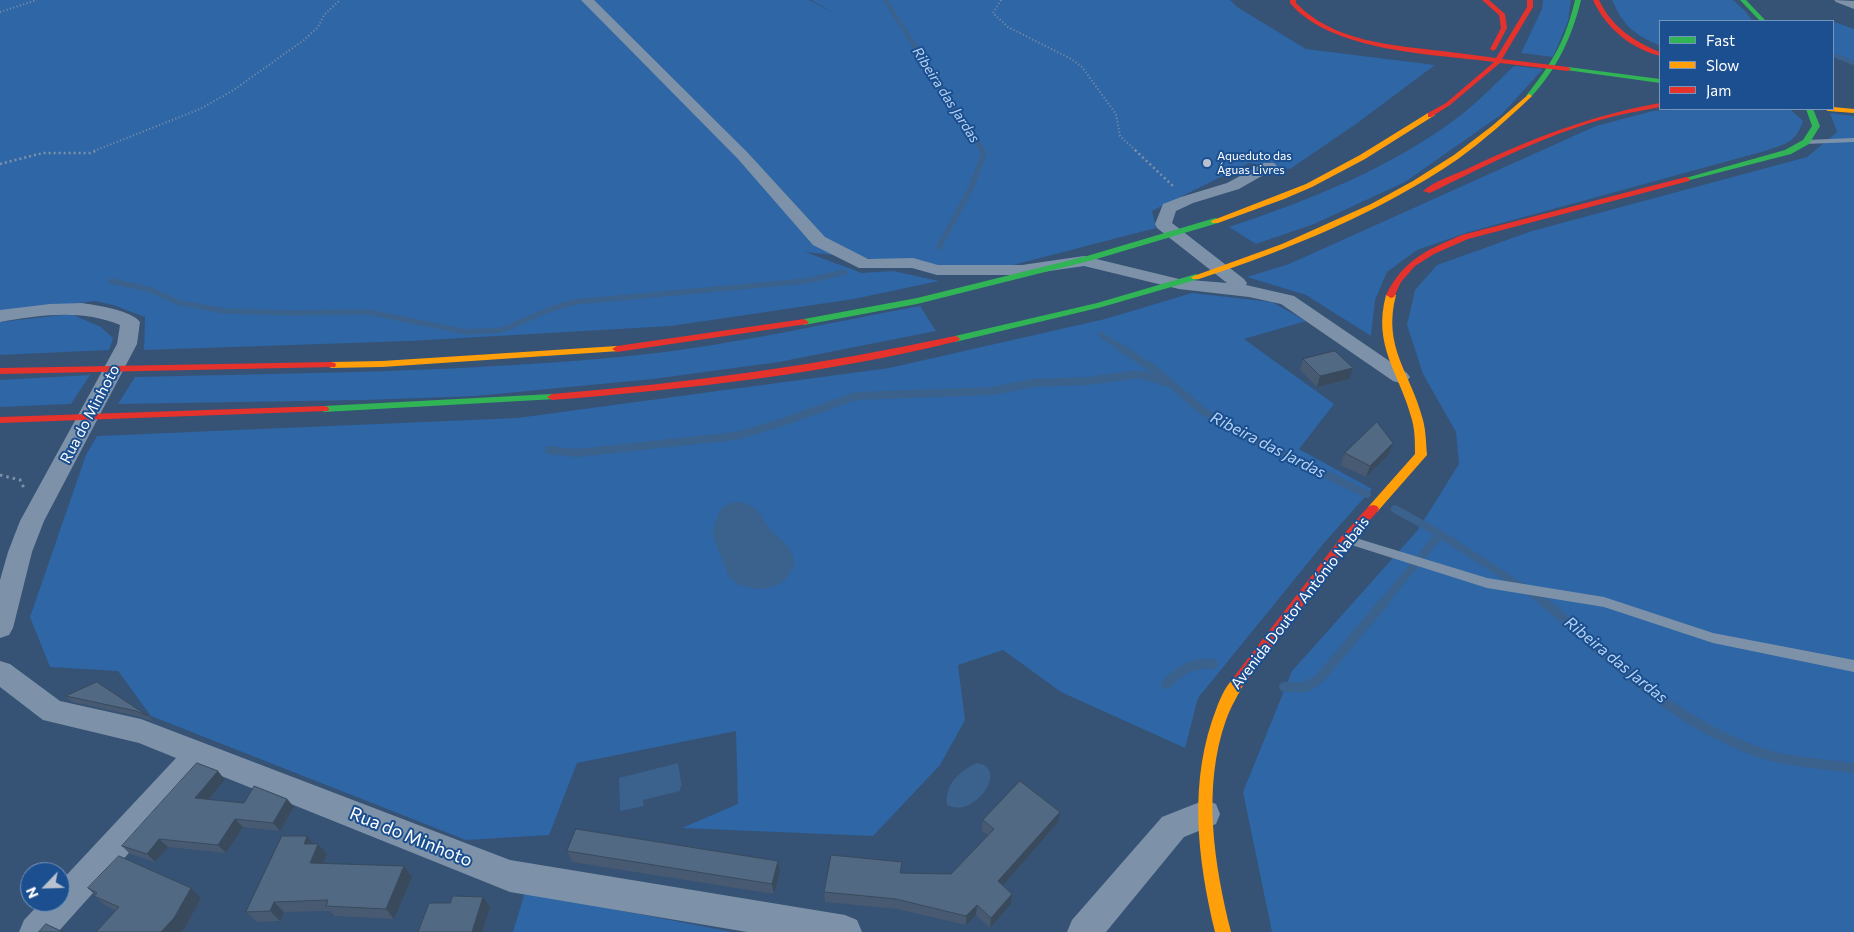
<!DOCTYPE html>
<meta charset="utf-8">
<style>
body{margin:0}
#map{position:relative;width:1854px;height:932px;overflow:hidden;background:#365274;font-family:Commissioner,sans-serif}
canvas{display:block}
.legend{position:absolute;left:1659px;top:20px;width:175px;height:90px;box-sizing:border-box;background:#1b4f8f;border:1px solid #7695bc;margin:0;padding:6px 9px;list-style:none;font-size:15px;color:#fff}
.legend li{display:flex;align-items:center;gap:10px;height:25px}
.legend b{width:25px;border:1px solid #7695bc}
.north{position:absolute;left:20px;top:862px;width:50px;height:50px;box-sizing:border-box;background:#1b4f8f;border:1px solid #7695bc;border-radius:50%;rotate:246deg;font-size:14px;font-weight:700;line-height:20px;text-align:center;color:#fff}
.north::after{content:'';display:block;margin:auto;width:18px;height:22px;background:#b9c2ce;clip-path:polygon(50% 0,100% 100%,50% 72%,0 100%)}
</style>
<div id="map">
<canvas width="1854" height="932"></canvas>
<ul class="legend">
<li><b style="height:6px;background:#30b455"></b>Fast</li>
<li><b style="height:6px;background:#ff9f0a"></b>Slow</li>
<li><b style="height:6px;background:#e5322d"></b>Jam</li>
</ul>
<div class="north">N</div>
</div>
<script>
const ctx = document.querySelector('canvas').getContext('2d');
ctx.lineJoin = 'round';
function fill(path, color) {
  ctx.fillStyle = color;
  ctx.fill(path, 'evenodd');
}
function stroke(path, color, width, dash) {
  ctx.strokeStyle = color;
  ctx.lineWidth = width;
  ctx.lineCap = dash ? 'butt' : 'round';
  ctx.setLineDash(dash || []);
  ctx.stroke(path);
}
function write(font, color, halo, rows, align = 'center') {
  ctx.font = font + ' Commissioner,sans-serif';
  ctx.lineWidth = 4;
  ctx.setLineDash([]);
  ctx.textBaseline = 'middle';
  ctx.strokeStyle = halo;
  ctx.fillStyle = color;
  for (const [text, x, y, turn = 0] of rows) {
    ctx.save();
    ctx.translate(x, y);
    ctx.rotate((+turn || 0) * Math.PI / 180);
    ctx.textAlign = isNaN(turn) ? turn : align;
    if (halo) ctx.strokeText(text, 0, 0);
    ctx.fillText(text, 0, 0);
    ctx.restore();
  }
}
fill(new Path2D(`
 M0,0h809l28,15 -26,-15h419l7,7 69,42 129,16 -79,59 -66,45 -41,-6 -97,48 4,17 -143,37 -71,1 -137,-14 57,21 31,-2 46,10 -85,18 -183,27 -261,15 -266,9 1,-33 -32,-12 -18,-4 -95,11z
 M1543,0h28l-3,21 -15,36 -32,-4 21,-44z
 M1612,0h121l13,12 7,9h-93v25c-26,-12 -36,-19 -48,-46z
 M1829,20l25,9v34l-21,-8v-34h-11z
 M1514,66l29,3 -41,45 -97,68 -91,42 -58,20 -27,-17c81,-27 164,-60 232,-112 19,-15 36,-33 53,-49z
 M1687,109l104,1 12,11c-7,22 -18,23 -38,30l-296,81 -52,18 -30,22 -12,28 -4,36 -65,-41 -59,-18 42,-13 307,-138 57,-15z
 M1830,113l24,3v816h-582l-29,-140 49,-121 125,-140 42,-67 -3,-32 -33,-58 -16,-49 8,-35 22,-25 95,-34 275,-74 30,-25z
 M1192,293l80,9 34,19 -62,18 90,65 -35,45 73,40 -48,54 -126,155 -13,50 -124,-56 -58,-42 -45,15 7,55 -25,45 -67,71 -191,-8 56,-24 -2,-73 -159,32 -28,72 -83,5 -315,-124 -33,-45 -68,-4 -20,-50 56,-162 11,-19 420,-18 372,-50 216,-49z
 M920,306l16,25 -157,31 -126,17 -177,17 -110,4 -248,4 17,-27c168,-4 337,-5 504,-22 94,-10 188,-32 281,-49z
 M71,314l30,13 12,11 -4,12 -109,5v-33z
 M90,375l-19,29 -71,3v-27z
 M525,892l207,40h-219z`), '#2f66a5');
fill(new Path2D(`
 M743,502c19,8 16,13 27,27 12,14 20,13 25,34l-6,12 -9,9 -12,4 -12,1 -17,-4 -10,-8 -16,-41v-5l7,-22 11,-6z
 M678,763l4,24h-2v4l-37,9 1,6 -24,5 -1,-33z
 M977,763c33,4 -2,57 -30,42 -3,-20 12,-34 30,-42z`), '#3b618d');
stroke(new Path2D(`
 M885,0l98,151
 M1833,55l21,8`), '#3b618d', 4.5);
stroke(new Path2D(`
 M939,247l33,-61 12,-33 -2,-3
 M111,281l37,8 32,14 46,8 62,2 80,-1 99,20 35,-2 49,-21 24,-7 231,-21 39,-9
 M1101,335l19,12`), '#3b618d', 5.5);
stroke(new Path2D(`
 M1118,346l37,24 48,41 29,19 135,64
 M549,450l27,3 160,-17 44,-13 76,-27 136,-5 41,-8 55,-2 43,-6h12l28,9
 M1395,509l45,25 105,68
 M1384,602l56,-68`), '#3b618d', 8);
stroke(new Path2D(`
 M1543,601c70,59 138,129 228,155 25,7 57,8 83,12
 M1166,684c15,-14 26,-22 47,-20
 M1284,687h22l13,-8 66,-78`), '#3b618d', 10);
stroke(new Path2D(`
 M1001,0l-8,13 15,14 63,32 11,8 34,47 4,22 16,15
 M0,12l37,-12
 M94,151l106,-42 32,-18 72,-51 14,-13 6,-12 16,-15`), '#7d92a8', 2, [1, 2.5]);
stroke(new Path2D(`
 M1135,150l39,37
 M0,164l43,-11h47l8,-3`), '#7d92a8', 2.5, [2, 3]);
stroke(new Path2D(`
 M0,475l20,5 4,8`), '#7d92a8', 3, [2.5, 4]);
fill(new Path2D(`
 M1854,138v4l-48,2 -4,-2 4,-2z
 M1346,535l141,43 117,19 109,36 141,27v12l-141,-29 -109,-36 -117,-19 -145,-46 -2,-3 2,-3z`), '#7d92a8');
fill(new Path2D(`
 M581,0h13l154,153 77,84 43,22 45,-1 25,7h84l62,-9 95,23 48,4 -70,-55 -2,-4 8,-20 18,-7 46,-14 37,-20h10l3,3 -3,3 -35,20 -46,14 -17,8 -4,12 72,56 3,4 -1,2 48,11 113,77 3,4 -3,4 -7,2 -7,-2 -112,-77 -32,-7 -70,-8 -95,-23 -62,9h-85l-25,-7h-53l-46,-23 -75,-86z
 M1834,0l20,1v8l-18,-7z
 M82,303c14,2 49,7 58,19l-3,22 -93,177 -12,31 -19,76 -4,7 -9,3v-58l8,-28 12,-31 97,-177 3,-19c-39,-16 -79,-10 -120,-3v-12l50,-6z
 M0,661l10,3 50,37 81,18 369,141 335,55 12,5 5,12h-115l-237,-40 -306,-123 -146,163h-39l5,-12 17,-18h19v-20l116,-124 -37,-15 -96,-23 -43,-33z
 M1205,800l11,4 4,10 -4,10 -32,13 -78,95h-39l5,-12 90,-103z`), '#7d92a8');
fill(new Path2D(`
 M1575,0h6c-9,37 -24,69 -50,97h-4l-1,-1c26,-33 39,-54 49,-96z
 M1740,0h6l20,21h-6z
 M1568,67l92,12v4l-94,-13 -1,-1z
 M1806,109h7l7,17 -11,18 -18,10 -105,27 -4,-2 103,-29 18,-10 9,-14z
 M1215,218l3,1v4l-125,37 -176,44 -113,21 -5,-3 5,-3 113,-21 170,-42z
 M1196,274l5,3 -2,2 -97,28 -147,35 -5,-3 5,-3 142,-33z
 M552,394l5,3 -1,2 -232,13 -5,-3 5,-3z`), '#30b455');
fill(new Path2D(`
 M1529,94l3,2 -1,1c-23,22 -47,43 -73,62 -79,54 -168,90 -259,120h-6l-2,-2 91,-33 89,-40 42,-23 41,-26 38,-29z
 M1833,107l21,2v4l-26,-2 -4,-2h9z
 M1428,113l7,2 -70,44 -53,28 -28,12 -66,24h-6l-1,-2 95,-37 54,-29z
 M1391,292l5,3c-14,53 15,78 27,125 3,12 3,23 4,35l-50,57h-8l-2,-3 2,-3 46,-52c0,-11 0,-23 -3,-34 -12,-47 -40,-73 -26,-125z
 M617,346l5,3 -2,2 -238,16 -51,1 -5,-3 5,-3 51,-1z
 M1238,676l5,2 2,4c-7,13 -14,24 -19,38 -24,68 -12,144 5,212h-16c-18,-75 -27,-152 2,-225 4,-10 11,-27 21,-31z`), '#ff9f0a');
fill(new Path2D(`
 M1290,0h6v3c38,39 95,42 146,48 18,2 36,5 54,7l31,-51v-7h6v7l-31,52 66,8 3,2 -3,2 -68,-8 -50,42 -19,12h-3v-4l18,-10 48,-41c-60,-8 -163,-10 -204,-59z
 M1482,0h7l16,14 2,14 -11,21 -3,2 -3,-2 11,-21 -2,-13z
 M1593,0h6c13,27 34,41 61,52v4c-30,-8 -54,-28 -67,-56z
 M1660,103v4c-20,4 -40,7 -60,13 -59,17 -115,46 -170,73l-7,-2c11,-10 31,-16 44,-22 63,-30 125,-54 193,-66z
 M1686,177l4,2 -1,2 -221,58 -34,15 -19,12 -14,16 -7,15 -3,1 -5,-3c18,-36 41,-45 76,-60z
 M804,319l5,3 -2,2 -190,28 -5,-3 5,-3z
 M955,336l3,1 2,2 -2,2c-132,33 -270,48 -406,59l-5,-3 5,-3c136,-11 270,-29 403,-58z
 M331,362l4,1 1,2 -1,2 -335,7v-6z
 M324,406l4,1 1,2 -1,2 -328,12v-6z
 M1373,505l4,1 2,3 -2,3 -27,30 -107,144 -5,2 -5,-2 -2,-4 2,-4 109,-142 27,-30z`), '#e5322d');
fill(new Path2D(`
 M1303,359l46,20 -32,8 -17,-17z
 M1345,453l43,2 -22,22 -26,-12z
 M97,682l51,34 6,6 -13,-5 -69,-15 -6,-6z
 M225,780l-17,20 36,3 43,-4 7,8 -14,24 -37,-4 -17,26 -58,-6 -13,15 -25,-8 -8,-8z
 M983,820l75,2 -56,63 10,9 -1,10 -21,24 -14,-13 -10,10 -69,-16 -72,-7 -1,-10 78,-19 49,1 37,-39 -6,-4z
 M314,844h4l9,10 -4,10 81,2 8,11 -18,42 -59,-3 -5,-5 -46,1 -4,9 -23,1 -11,-10z
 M567,851l211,10 2,10 -6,23 -202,-32z
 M88,888l113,10 -16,30 -4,4h-85l20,-21 -10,-5 -12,-10 1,-1z`), '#475a72');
fill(new Path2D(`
 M1353,368l-4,11 -32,8 3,-11z
 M1393,443l-5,12 -22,22 4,-11z
 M218,771l7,9 -23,27 -7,-9z
 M287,799l7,8 -14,24 -7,-8z
 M1060,812l-2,10 -61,70 1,-11z
 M235,819l8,8 -17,26 -8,-8z
 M307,836l9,11 -12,-3z
 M159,839l9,8 -13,15 -8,-8z
 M318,844l9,10 -8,20 -9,-11z
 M778,861l2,10 -6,23 -2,-10z
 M404,866l8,11 -18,42 -8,-10z
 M191,888l10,10 -16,30 -4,4h-20z
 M1012,894l-1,10 -21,24 1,-10z
 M483,897l7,10 -8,25h-10z
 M274,902l10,10 -4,9 -10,-10z
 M977,905l-1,10 -10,10v-9z`), '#394a5c');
const building = new Path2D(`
 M1335,351l18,17 -33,8 -17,-17z
 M1377,422l16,21 -23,23 -25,-13z
 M97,682l51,34 -12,-5 -70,-15z
 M197,763l21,8 -23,27 49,5 10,-17 33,13 -14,24 -38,-4 -17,26 -59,-6 -12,15 -25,-8z
 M1020,781l40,31 -62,69 14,13 -21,24 -14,-13 -11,11 -70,-17 -72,-7 7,-37 71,7 -2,11 51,1 43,-45 -11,-9z
 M576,829l202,32 -6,23 -205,-33z
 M282,836h25l-3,8h14l-8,19 94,3 -18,43 -60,-3 2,-6 -54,2 -4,9 -24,1z
 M119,856l72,32 -17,30 -13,14h-65l23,-25 -25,-11 3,-3 -9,-5z
 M453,896l30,1 -11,35h-54l11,-29h21z
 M46,924l17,8h-24z`);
fill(building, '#526984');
stroke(building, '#394a5c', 1);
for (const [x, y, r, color] of [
 [1207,163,5,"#b9c2ce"]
]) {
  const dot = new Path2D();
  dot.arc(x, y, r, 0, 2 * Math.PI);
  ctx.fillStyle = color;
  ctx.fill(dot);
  stroke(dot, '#1b4f8f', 2);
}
write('12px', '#fff', '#1b4f8f', [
 ["Aqueduto das",1217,156],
 ["Águas Livres",1217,170]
], 'left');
write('italic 14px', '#b5d3f5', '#1b4f8f', [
 ["Ribeira das Jardas",946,95,57]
]);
write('15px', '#fff', '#1b4f8f', [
 ["Rua do Minhoto",90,414,-62],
 ["Avenida Doutor António Nabais",1300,603,-52]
]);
write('italic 16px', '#b5d3f5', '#1b4f8f', [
 ["Ribeira das Jardas",1268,445,27],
 ["Ribeira das Jardas",1616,660,39]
]);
write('18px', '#fff', '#1b4f8f', [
 ["Rua do Minhoto",411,837,22]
]);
</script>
